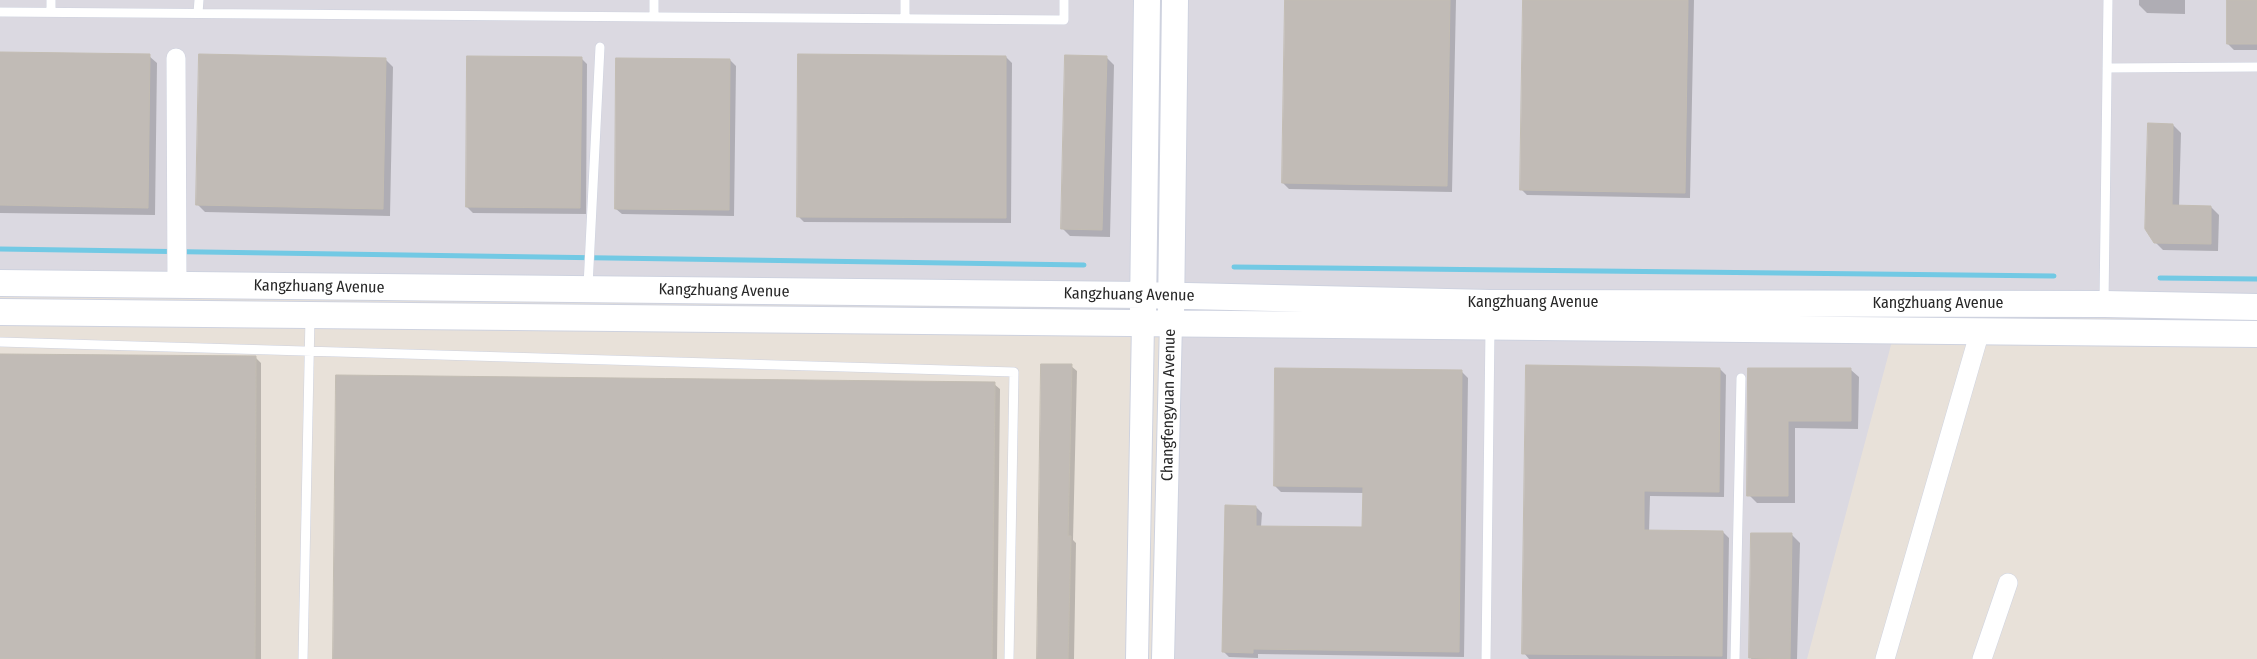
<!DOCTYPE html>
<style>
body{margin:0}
canvas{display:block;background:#e8e1d9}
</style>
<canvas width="2257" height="659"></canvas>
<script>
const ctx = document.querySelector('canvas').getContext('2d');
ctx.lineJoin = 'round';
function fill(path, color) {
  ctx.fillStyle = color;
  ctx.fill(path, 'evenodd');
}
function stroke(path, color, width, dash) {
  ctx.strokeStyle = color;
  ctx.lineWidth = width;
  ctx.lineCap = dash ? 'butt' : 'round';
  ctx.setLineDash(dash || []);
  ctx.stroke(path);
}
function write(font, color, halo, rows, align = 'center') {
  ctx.font = font + ' "Fira Sans Condensed",sans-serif';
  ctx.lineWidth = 4;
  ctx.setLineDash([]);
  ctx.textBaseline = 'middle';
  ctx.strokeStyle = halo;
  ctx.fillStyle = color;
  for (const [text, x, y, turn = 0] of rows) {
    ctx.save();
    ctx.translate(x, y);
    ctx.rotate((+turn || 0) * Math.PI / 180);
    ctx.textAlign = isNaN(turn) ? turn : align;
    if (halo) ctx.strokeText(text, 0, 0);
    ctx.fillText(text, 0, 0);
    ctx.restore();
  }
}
fill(new Path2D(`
 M0,0h1147l-3,295 -1144,-12z
 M1175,0h1082v307l-1086,-11z
 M1171,322l724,8 -88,329h-644z`), '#dbd9e1');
fill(new Path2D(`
 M1286,0h170l-4,192 -163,-3 -6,-6z
 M1524,0h170l-4,198 -163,-3 -6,-6z
 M2139,0h46v14l-38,-1 -8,-8z
 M2228,0h29v50h-23l-6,-6z
 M0,53l149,3 8,7 -2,152 -155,-2z
 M1006,57l6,6 -1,160 -207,-1 -6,-6z
 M1106,57l8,8 -4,172 -40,-1 -8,-8z
 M581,58l6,6 -1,150 -113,-1 -6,-6z
 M385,59l8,8 -3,149 -185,-4 -8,-8z
 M730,60l6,6 -2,150 -112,-2 -6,-5z
 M2173,125l8,8 -2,74h32l8,8 -1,36 -55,-1 -8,-8z
 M0,356l255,1 6,6v296h-261z
 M1042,365l29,1 6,5 -4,169 3,3 -2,116h-36z
 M1720,369l6,6 -2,122 -74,-1 -1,36h74l6,6 -2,121h-198l-5,-6z
 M1749,370h102l8,7 -1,52 -63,-1v75h-38l-8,-8z
 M1462,372l6,6 -4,279 -206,-3v4l-29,-1 -6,-6 33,-144 6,6 -1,14 102,1 1,-35 -83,-1 -6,-6z
 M994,384l6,5 -3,270h-662z
 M1792,535l8,8 -3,116h-46z`), '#0003');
stroke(new Path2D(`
 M0,249l1084,16
 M1234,267l820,9
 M2160,278l97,1`), '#72c9e4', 5);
const building = new Path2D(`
 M1285,0h165l-3,186 -165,-3z
 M1523,0h165l-3,193 -165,-3z
 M2227,0h30v44h-30z
 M0,52l150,2 -2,154 -148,-3z
 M199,54l187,4 -3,151 -187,-4z
 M798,54l208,2v162l-209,-1z
 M1065,55l42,1 -5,174 -41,-1z
 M467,56l115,1 -2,151 -114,-1z
 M616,58l114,1 -1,151 -114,-1z
 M2148,123l25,1 -1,81 39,1v38l-57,-1 -9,-14z
 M0,354l256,2 -1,303h-255z
 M1041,364h31l-4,172h3l-3,123h-31z
 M1526,365l194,3 -1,124 -75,-1v39l79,1 -1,125 -200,-2z
 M1275,368l187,2 -3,282 -206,-3v4l-31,-1 3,-147 31,1v20l106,1 1,-40 -89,-1z
 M1748,368h103v53h-63v75h-41z
 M336,375l659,7 -3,277h-659z
 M1751,533h41l-2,126 -41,-1z`);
fill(building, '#c1bbb6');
stroke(building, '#c3bdb3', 1);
const service = new Path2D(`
 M0,12l1064,8v-20
 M51,12v-12
 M198,13l1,-13
 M654,17v-17
 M905,19v-19
 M2107,68l150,-1
 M588,286l12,-239
 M2104,302l4,-302
 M0,342l1014,30 -5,287
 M303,659l7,-342
 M1486,659l4,-331
 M1735,659l6,-281`);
const minor = new Path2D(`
 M176,58l1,227
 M1885,659l95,-328
 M1982,659l26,-76`);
const tertiary = new Path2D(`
 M1137,659l6,-336
 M1163,659l8,-337`);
const secondary = new Path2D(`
 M0,283l1144,12 346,8 614,1 153,3
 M0,312l2257,22
 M1143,312l4,-312
 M1171,314l4,-314`);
stroke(service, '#ced2df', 10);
stroke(minor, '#ced2df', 20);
stroke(tertiary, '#ced2df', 24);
stroke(secondary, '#ced2df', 28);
stroke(service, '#fff', 9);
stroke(minor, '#fff', 19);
stroke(tertiary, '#fff', 22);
stroke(secondary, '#fff', 26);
write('16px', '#272727', '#fff', [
 ["Kangzhuang Avenue",319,287,1],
 ["Kangzhuang Avenue",724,291,1],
 ["Kangzhuang Avenue",1129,295,1],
 ["Kangzhuang Avenue",1533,303],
 ["Kangzhuang Avenue",1938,304],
 ["Changfengyuan Avenue",1169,405,-89]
]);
</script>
